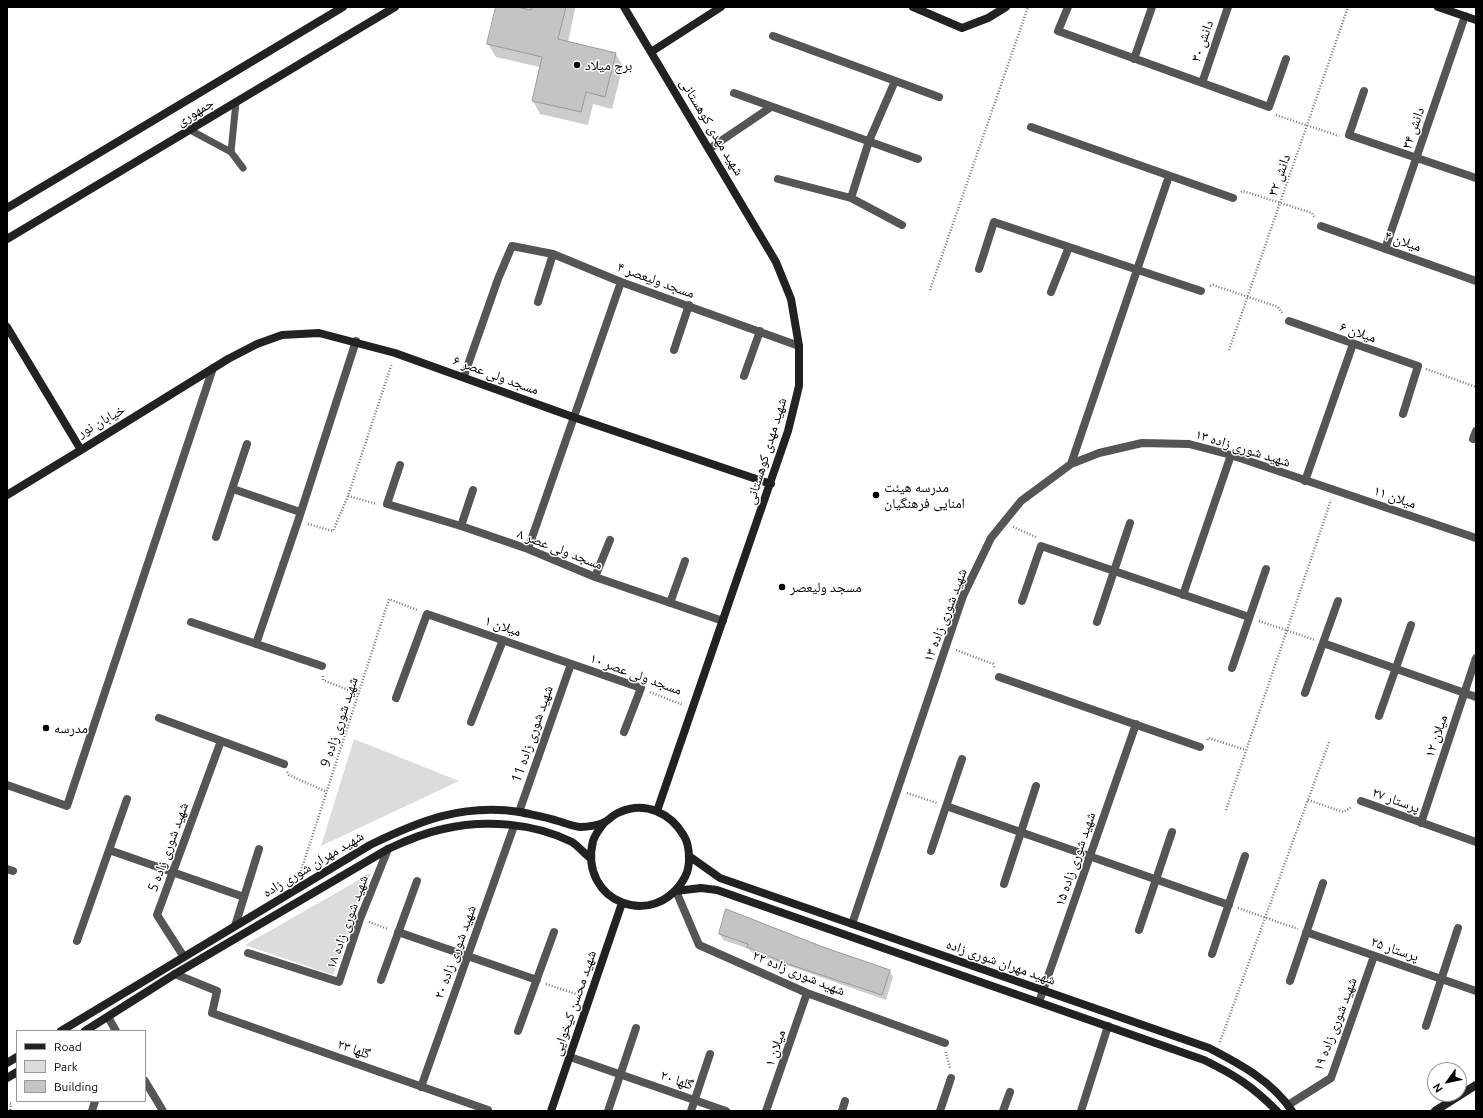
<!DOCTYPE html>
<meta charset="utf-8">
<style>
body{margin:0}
#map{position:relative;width:1483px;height:1118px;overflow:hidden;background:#fff;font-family:Ubuntu,sans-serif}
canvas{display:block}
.frame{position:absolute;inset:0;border:8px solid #000;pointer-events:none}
.legend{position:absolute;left:16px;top:1030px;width:130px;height:72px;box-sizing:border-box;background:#fff;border:1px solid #999;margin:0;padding:5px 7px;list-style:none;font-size:12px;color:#000}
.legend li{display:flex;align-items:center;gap:8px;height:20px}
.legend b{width:20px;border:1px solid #999}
.north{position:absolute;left:1427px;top:1062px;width:40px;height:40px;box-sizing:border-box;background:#fff;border:1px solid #999;border-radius:50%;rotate:237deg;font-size:11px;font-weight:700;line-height:16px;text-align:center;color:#000}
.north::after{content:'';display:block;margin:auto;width:14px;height:18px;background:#000;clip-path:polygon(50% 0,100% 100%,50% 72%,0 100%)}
</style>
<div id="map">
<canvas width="1483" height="1118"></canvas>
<div class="frame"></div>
<ul class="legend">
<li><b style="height:5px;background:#222"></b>Road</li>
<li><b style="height:11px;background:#dcdcdc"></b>Park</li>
<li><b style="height:11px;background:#c4c4c4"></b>Building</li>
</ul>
<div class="north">N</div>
</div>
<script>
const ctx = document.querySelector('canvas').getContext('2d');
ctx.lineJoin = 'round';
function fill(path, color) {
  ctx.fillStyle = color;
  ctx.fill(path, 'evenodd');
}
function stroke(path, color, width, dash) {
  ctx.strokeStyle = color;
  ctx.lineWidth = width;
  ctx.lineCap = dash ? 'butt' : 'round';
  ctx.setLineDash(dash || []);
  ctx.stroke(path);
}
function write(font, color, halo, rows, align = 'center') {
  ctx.font = font + ' Ubuntu,"Noto Naskh Arabic",sans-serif';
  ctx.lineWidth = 3;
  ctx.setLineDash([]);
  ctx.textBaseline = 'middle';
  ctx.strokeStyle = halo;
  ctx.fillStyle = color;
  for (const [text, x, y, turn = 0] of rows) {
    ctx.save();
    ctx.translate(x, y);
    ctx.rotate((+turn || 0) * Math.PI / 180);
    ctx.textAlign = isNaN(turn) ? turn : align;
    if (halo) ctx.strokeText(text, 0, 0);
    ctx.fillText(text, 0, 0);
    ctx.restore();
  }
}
fill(new Path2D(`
 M354,739l105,42 -138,65z
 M371,873l-38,102 -88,-30z`), '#dcdcdc');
fill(new Path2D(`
 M497,7h77l1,2 -7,33 47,11 8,13 -11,43 -19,-5 -5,21 -48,-11 -7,-13 7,-34 -44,-10 -8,-13z
 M720,934l102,14 68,23 3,6 -7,23 -134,-47 -3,-4 -26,-9z`), '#0003');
const building = new Path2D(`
 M496,7h20l15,3 1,-3h34l-8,32 58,14 -11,44 -19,-5 -5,20 -49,-11 10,-44 -55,-13z
 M726,909l97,38 67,23 -8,25 -94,-31 -41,-17 1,-3 -29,-10z`);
fill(building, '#c4c4c4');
stroke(building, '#999', 1);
stroke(new Path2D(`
 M1276,115l63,21
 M1241,192l2,-1 69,22 3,5
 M1210,286l3,-1 65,22 5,7
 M930,290l98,-283
 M1229,350l119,-343
 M1426,369l50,18
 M348,496l29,8
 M308,524l25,7 15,-35 44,-133
 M1013,527l23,10
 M1259,621l56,19
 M956,650l37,14 2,5
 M323,676v4l36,14
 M650,692l33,13
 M1207,740l1,-2 38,12
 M287,772l2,3 38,17
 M907,793l30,10
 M1308,800l35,12 9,-5
 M1226,810l105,-310
 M300,874l89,-275 28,11
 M1238,908l60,21
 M369,922l19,7
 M546,984l33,11
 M1220,1042l109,-300
 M946,1052l4,17
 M7,1103l4,1 -1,7`), '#777', 2.5, [1, 2]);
stroke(new Path2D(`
 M190,130l41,22 12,16
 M231,152l5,-50`), '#555', 7);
stroke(new Path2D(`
 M1068,7l-10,24 211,76 17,-48
 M773,36l166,61
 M1134,59l18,-52
 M1202,83l26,-76
 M1364,91l-15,44 127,43
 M734,93l184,66
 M1031,127l202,71
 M709,149l62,-42
 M778,179l73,19 51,27
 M851,198l18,-57 26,-60
 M1321,226l155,55
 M1385,249l80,-233
 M979,269l15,-47 207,69
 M1051,292l18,-45
 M538,302l15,-48 68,28 178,64
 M1289,321l129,45 -15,48
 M674,350l15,-45
 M464,376l34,-97 14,-33 41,8
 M744,376l16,-45
 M1473,439l3,-8
 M1071,464l98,-288
 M400,465l-13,39 74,22 67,23 67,28 128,44
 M1305,481l48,-137
 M233,489l67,23
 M461,526l12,-36
 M216,537l31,-93
 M528,549l93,-267
 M595,577l15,-37
 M1183,595l48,-140
 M1022,601l19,-55 208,71
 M670,603l15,-42
 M191,622l131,44
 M1097,622l33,-99
 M1323,643l153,54
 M256,644l42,-123 58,-180
 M1232,668l34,-99
 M999,677l201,70
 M1305,693l33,-92
 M396,698l31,-84 214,74 -17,44
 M1379,716l32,-91
 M159,718l125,46
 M471,722l32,-82
 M7,785l60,21 146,-438
 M1361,801l115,41
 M946,806l283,99
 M519,812l52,-148
 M1421,823l55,-165
 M109,850l135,47
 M931,851l31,-92
 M7,869l6,2
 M1004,884l32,-98
 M676,891l23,54 108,48 138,50
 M852,924l111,-328 28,-58 30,-37 50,-37 28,-11 43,-10 47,1 42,11 245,83
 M235,926l24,-77
 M1139,930l33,-98
 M398,932l139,48
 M1306,932l170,59
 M77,941l50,-142
 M248,953l91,29 21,-63 28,-70
 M1212,954l33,-98
 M184,957l-27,-42 64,-174
 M175,974l42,17 -5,22 276,97
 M381,980l36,-99
 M1290,981l33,-98
 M1039,1002l97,-278
 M108,1017l8,14
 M1426,1026l32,-98
 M518,1031l36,-99
 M570,1057l156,54
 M145,1081l18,30
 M421,1087l93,-261
 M1288,1105l43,-27 43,-122
 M92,1111l3,-10
 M608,1111l28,-83
 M691,1111l19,-57
 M766,1111l41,-118
 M842,1111l3,-10
 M940,1111l11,-33
 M1003,1111l7,-19
 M1081,1111l27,-85`), '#555', 8);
stroke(new Path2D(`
 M624,7l152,255 15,37 8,47v40l-11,45 -131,380
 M913,7l49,21 26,-10 18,-11
 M1438,7l38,13
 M651,52l70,-45
 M7,208l336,-201
 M7,239l388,-232
 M7,327l74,123 147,-91 29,-15 25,-9 37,-2 76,20 178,64 198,67
 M7,495l74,-45
 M689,856l31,22 489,170c31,16 63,33 83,63
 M676,891l25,-3 16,2 487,170c31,15 48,26 73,51
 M61,1031l309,-186c49,-24 93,-42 150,-33 13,3 26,5 38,9 7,2 16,6 23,6 6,0 19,-2 24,-5 5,-3 9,-8 15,-10 25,-11 51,1 64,24 6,10 7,30 1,41 -30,55 -107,25 -92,-36 2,-6 7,-13 11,-18
 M85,1031l90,-57 213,-125c17,-8 36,-16 55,-20 41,-10 91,-6 129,13 6,4 12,11 18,16
 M7,1063l10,-6
 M7,1078l10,-6
 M551,1111l71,-208
 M1435,1111l41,-26`), '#222', 8);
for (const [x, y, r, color] of [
 [577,65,4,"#000"],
 [876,495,4,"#000"],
 [782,587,4,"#000"],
 [46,728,4,"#000"]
]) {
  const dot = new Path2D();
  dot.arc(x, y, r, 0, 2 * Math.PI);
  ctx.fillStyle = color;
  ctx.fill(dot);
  stroke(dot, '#fff', 1.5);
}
write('14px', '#000', '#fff', [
 ["دانش ۳۰",1202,41,-71],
 ["جمهوری",195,112,-31],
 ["شهید مهدی کوهستانی",712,127,59],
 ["دانش ۳۴",1413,128,-71],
 ["دانش ۳۲",1279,175,-71],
 ["میلان ۴",1403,241,19],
 ["مسجد ولیعصر ۴",656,280,20],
 ["میلان ۶",1358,332,19],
 ["مسجد ولی عصر ۶",496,375,20],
 ["خیابان نور",101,421,-29],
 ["شهید شوری زاده ۱۳",1243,448,17],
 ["شهید مهدی کوهستانی",766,451,-73],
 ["میلان ۱۱",1395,497,19],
 ["مسجد ولی عصر ۸",560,549,21],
 ["شهید شوری زاده ۱۳",945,615,-69],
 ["میلان ۱",503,626,19],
 ["مسجد ولی عصر ۱۰",636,674,20],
 ["شهید شوری زاده 9",339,722,-72],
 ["شهید شوری زاده 11",532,734,-71],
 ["میلان ۱۲",1436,736,-71],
 ["پرستار ۲۷",1396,800,20],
 ["شهید شوری زاده 5",168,847,-70],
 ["شهید شوری زاده ۱۵",1075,859,-71],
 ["شهید مهران شوری زاده",313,864,-31],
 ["شهید شوری زاده ۱۸",347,922,-70],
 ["پرستار ۲۵",1395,949,19],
 ["شهید شوری زاده ۲۰",455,952,-70],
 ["شهید مهران شوری زاده",1001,962,19],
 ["شهید شوری زاده ۲۲",799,973,22],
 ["شهید محسن کیخوایی",574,1003,-71],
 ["شهید شوری زاده ۱۹",1335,1024,-69],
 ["میلان ۱",775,1048,-71],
 ["گلها ۲۳",354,1049,19],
 ["گلها ۲۰",677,1080,19]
]);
write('14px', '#000', '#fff', [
 ["برج میلاد",585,65],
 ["مدرسه هیئت",884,487],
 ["امنایی فرهنگیان",884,503],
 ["مسجد ولیعصر",790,587],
 ["مدرسه",54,728]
], 'left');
</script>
